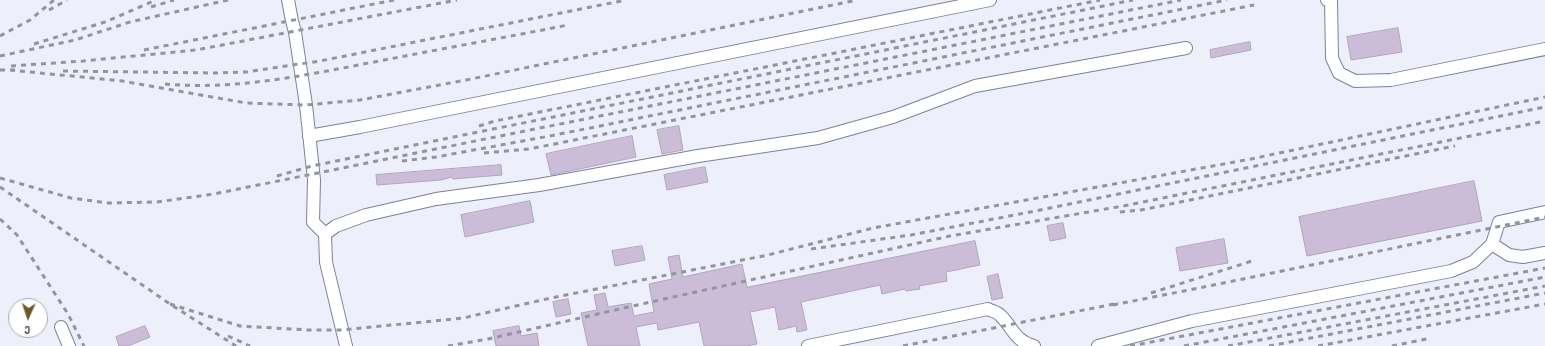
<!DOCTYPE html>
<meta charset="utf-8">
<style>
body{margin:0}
#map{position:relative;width:1545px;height:346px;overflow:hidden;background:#edeffb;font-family:"Sofia Sans Condensed",sans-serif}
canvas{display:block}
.north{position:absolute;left:8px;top:298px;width:40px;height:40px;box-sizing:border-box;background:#fff;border:1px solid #aaabaf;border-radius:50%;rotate:183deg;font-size:11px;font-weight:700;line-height:16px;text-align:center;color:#2b2d38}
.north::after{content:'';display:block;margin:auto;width:14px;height:18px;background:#705728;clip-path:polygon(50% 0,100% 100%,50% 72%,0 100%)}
</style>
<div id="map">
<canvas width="1545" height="346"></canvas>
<div class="north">С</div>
</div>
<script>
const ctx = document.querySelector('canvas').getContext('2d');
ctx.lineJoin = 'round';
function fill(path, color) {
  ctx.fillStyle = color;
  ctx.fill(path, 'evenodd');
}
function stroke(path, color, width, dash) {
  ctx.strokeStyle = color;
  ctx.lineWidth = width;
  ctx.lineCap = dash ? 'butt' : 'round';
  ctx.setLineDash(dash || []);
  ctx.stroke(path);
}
const building = new Path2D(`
 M1398,28l4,24 -51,8 -4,-23z
 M1250,42l1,8 -40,8 -1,-8z
 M679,126l4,24 -21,4 -5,-24z
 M632,136l4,21 -85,18 -5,-21z
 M501,165l1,10 -49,4 -1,-2 -11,3 -64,5 -1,-10z
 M705,167l3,15 -41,8 -3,-15z
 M1474,181l8,40 -175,35 -8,-39z
 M530,201l4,21 -69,15 -4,-22z
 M1063,223l3,15 -16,3 -3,-15z
 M1224,239l4,24 -48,8 -4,-23z
 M975,241l5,24 -34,7 1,9 -28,5 1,3 -14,2 -1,-2 -23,5 -2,-9 -79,17 6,28 -10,2 -1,-6 -17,4 -4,-23 -25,5 7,32 -11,2h-42l-5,-24 -41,8 -1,-7 -21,4 4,19h-52l-7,-33 16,-3 -3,-15 11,-2 3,14 23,-4 3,13 20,-4 -5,-28 23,-5 -4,-22 11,-2 4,22 59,-13 5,23z
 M642,246l3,14 -30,6 -3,-15z
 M998,274l5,24 -11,2 -5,-23z
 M568,299l3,15 -15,3 -3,-15z
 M145,326l5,11 -22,9h-9l-3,-9z
 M519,326l2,10 16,-3 2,13h-43l-3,-15z`);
fill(building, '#cbbdd7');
stroke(building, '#b2a4be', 1);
const minor = new Path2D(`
 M288,0l4,21 3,11 11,73 8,75 -1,42 12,12
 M1327,0l4,1 1,57 7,15 16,8 36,-1 154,-31
 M309,136l51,-9 630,-127
 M1492,244l17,11 14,2 22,-4
 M61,327l8,19
 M346,346l-20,-84 -1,-28 11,-8 30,-11 70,-16 103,-14 159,-29 120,-18 75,-21 82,-31 211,-38
 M808,346l180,-37c4,2 9,3 12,6 12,11 14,26 34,31
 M1098,346l94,-25 259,-50 22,-9 19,-18 7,-22 46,-10`);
stroke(minor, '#7c819b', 14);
stroke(minor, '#fff', 12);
stroke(new Path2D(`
 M151,7l23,-7
 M49,10l18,-10
 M0,36l30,-16 24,-20
 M34,44l71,-22 51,-22
 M144,50l250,-50
 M0,56l75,-16 55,-18 98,-22
 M11,66l72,-5 113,-11 261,-50
 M0,70h15
 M10,70l112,11 124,22 60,2 54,-5 106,-20 391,-80
 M63,71l152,2 31,-1 74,-11 306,-61
 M165,84c70,6 136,-8 204,-21 66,-13 133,-25 199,-38
 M479,126l16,-5 605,-121
 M484,153l45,-4 725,-144
 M402,161l34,-4 119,-22 672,-135
 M277,176l35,-10 117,-24 704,-142
 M0,178l71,20 37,5 49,-1 57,-8 291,-59 676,-135
 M0,187l170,117 66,42
 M1120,212l21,-2 88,-18 226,-46
 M0,219l17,16 51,79 16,32
 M811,249l100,-14 114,-22 520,-106
 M1151,293l101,-32
 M170,304l70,22 68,4h34l121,-12 88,-20 217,-43 105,-27 378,-69 294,-62
 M1113,305l96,-19 336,-69
 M228,336l22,10
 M448,346l40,-7 158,-36 304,-67 173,-30 422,-85
 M903,346l216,-43
 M1130,346l415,-78
 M1184,346l361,-69
 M1228,346l317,-60
 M1269,346l276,-53
 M1318,346l227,-42
 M1392,346l39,-8`), '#92949f', 3, [5, 5]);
</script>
